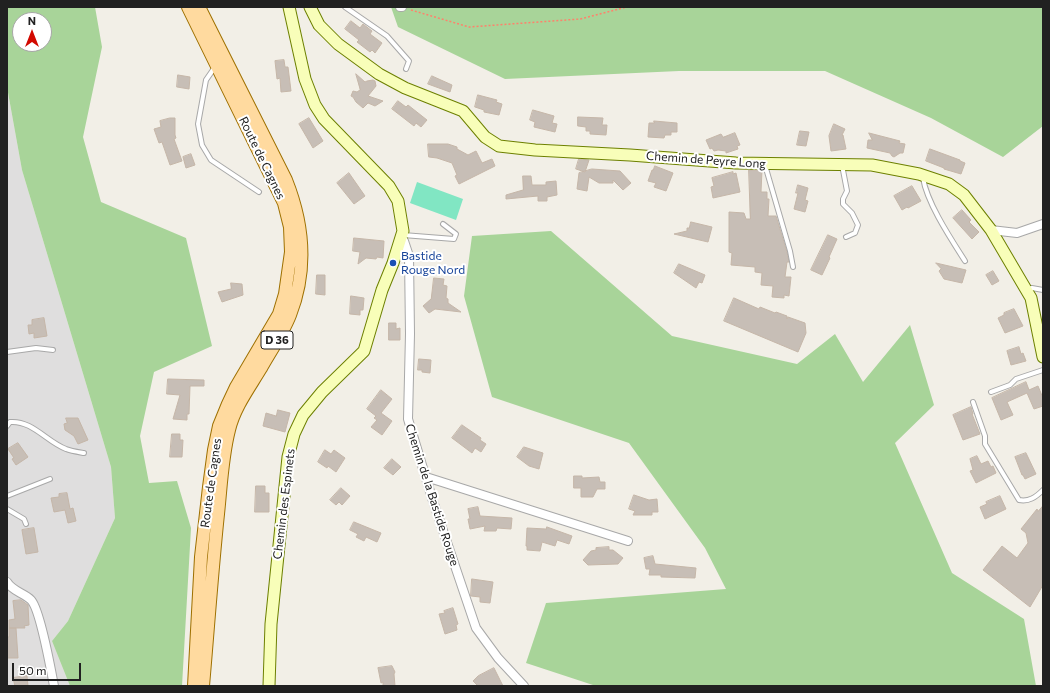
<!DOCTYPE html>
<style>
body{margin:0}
#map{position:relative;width:1050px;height:693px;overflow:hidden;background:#f2efe7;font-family:Commissioner,sans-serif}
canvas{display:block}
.frame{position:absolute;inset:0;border:8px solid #212121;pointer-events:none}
.north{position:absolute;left:12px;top:12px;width:40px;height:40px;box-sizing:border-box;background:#fff;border:1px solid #a6a6a6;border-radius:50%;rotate:0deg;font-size:11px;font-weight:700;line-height:16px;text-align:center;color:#212121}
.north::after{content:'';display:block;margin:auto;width:14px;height:18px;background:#d20900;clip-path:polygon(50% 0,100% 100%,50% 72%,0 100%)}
.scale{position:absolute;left:12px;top:663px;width:69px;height:18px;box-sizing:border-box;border:2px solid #212121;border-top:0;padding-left:5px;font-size:12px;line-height:14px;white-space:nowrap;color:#212121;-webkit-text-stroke:3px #fff;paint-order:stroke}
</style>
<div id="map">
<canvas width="1050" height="693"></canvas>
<div class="frame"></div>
<div class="north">N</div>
<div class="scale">50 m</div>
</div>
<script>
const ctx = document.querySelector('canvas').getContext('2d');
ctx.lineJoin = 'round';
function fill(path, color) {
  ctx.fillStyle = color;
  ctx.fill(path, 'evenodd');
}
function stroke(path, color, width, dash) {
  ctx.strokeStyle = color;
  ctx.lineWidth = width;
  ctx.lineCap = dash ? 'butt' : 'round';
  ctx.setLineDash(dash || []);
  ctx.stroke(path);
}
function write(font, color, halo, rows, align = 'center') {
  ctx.font = font + ' Commissioner,sans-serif';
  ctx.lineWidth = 4;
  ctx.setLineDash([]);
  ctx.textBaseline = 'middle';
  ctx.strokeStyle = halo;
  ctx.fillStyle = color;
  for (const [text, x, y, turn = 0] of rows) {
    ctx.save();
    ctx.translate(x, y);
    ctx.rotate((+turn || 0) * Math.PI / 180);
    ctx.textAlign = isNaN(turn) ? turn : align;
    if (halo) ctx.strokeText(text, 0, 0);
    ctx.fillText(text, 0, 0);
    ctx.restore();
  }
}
fill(new Path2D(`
 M7,87l15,83 89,297 4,51 -47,103 -16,20 18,45h-63z`), '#dfdede');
fill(new Path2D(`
 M7,7h88l7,40 -19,90 18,65 85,36 26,108 -58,26 -14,64 9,47 28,-2 14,47 -9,158h-112l-18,-45 16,-20 47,-103 -4,-51 -89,-297 -15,-83zM20,20h24v24h-24z
 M391,7h652v119l-40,31 -72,-39 -106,-47h-146l-174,8 -107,-52z
 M551,231l121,105 125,28 38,-30 28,48 47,-57 24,80 -39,38 57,130 72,46 12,67h-440l-70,-23 20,-60 180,-14 -21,-41 -76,-105 -137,-46 -28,-101 8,-60z`), '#a8d499');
fill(new Path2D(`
 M417,182l46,17 -7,21 -46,-17z`), '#81e6c3');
const building = new Path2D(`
 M351,21l9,7 3,-4 9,7 -2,3 12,9 -7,10 -3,-3 -2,2 -13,-10 2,-2 -14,-11z
 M284,60l1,7h3l3,24 -10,1 -1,-14 -3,1 -2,-18z
 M356,74l9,8 2,-1 6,-1 2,1 1,5 -8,10 15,5 -8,5 -7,-3 -5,5 -7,-6 -3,-5 -2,-1 2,-5 4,1 3,-2z
 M178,75l12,2 -1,12 -12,-2z
 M432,76l20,9 -2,7 -22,-8z
 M478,95l19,5 -1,2 6,2 -3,11 -15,-3v-2l-9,-3z
 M398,101l8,6 2,-2 19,15 -6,7 -5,-4 -2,3 -22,-17z
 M533,110l21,6 -2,7 5,1 -2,8 -21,-5 1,-5 -5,-2z
 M578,117l25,1 -1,7h5l-1,10 -16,-1v-3h-4v-4l-8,-1z
 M170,118h5v17l1,3 -2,1 8,22 -12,4 -8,-23 -3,1 -5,-14 7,-2 -1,-6z
 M309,118l14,23 -10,7 -14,-24z
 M654,121l23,2v9h-6v3h-6l-1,3 -16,-1 1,-14h5z
 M834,124l11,5 -3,6h1l3,14 -15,2 -2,-15z
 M800,131l9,1 -3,14 -9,-1z
 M735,133l5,12 -3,1 1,3 -12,4v-2l-8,-1 -4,1 -2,-3 -2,1 -4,-9 15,-6 2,3z
 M869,133l31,8 -1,2 6,1 -2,9h-3l-6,4 -2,-1 -2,-3 -23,-5 1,-8h4z
 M428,144h20l9,3v2l11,6 8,-4 6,12 10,-4 3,7 -36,18 -4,-8 2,-1 -5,-12 -15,-5 -8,-1z
 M930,149l30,11v1l5,2 -4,11 -17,-5v-1l-18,-7z
 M191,154l4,11 -9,3 -3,-11z
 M579,159l10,1 -4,12 -9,-3z
 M655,166l18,7 -7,18 -12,-4 2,-4 -8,-2 4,-11h1z
 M592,169l28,2 11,12 -8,7 -10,-10v3h-14l-10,-6 -2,14 -10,-2 2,-16z
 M749,170h13l-1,22h6v7h2l-1,17h8l11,36 2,10h-2l-2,15h6l-2,19 -5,-1v3l-12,-1 1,-11 -12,-1 1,-12 -7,-1v-5l-24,-2 1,-12 -3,-1v-40l15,1 2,6h4z
 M733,172v2l3,-1 4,19 -27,6 -2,-11 3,-1 -2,-8z
 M349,173l16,23 -11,8 -17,-21z
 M523,176h8l1,9h14v-3l10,-1 1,14 -10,2v4h-9v-5l-32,3v-4l17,-5z
 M798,185l10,3 -3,12 3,1 -3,11 -11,-3 4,-16h-2z
 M912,186l9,15 -13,7 -1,-1 -5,3 -8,-14z
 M962,210l9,10 -2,2 10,10 -7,7 -19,-21z
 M691,222l21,5 -4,15 -34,-8 13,-3v-3h2z
 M828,235l9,4 -8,18 1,1 -8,17 -11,-5z
 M354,238l30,3 -1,17 -6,-1 -1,2 -10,-1 -8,6 2,-12 -7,-1z
 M936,263l30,7 -4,13 -18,-4 -5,-8 2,-2z
 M679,264l26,11 -3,8 -3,-1 -3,6 -22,-15z
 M993,271l6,10 -7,4 -6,-10z
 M317,275h8v20l-9,-1z
 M434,278l10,1 -1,6 4,1 -1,12 2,1v4l13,9 -26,-3 -6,4 -6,-7 8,-7z
 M231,283l11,1 1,11 -21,7 -4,-10 13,-3z
 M351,296l13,2 -1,12h-3v5l-10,-1z
 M734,298l25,11 1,-2 15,6 1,-1 11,4v3l1,-2 17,6 1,10 -8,19 -74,-31z
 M1014,309l9,17 -18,7 -7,-15 6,-3v-2z
 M44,318l3,18 -13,2v-5l-5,1 -1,-9h4v-5z
 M389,323h7v6l4,-1v12h-11z
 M1019,347l2,7 2,-1 3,8 -15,4 -4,-14z
 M419,359l12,1 -1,13 -8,-1v-2h-4z
 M168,379l36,1v6h-14l-1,28h-2v6l-14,-1 7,-24 -13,-1z
 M1026,382l3,8 9,-4 5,12v8l-9,3 -7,-16 -20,9 6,13 -12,5 -9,-22z
 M381,390l11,9 -11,14 11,8 -10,14 -11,-8 6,-7 -3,-2 2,-2 -9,-7z
 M971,407l2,7h-1l8,20 -17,6 -10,-25z
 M278,410l12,3 -5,19 -22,-6 3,-13 10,3z
 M66,418h12l10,22 -10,4 -4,-8 -9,-6 -1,-6 3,-1z
 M462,425l19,13 -1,2 6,4 -5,8 -6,-4 -3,5 -20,-15z
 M172,434h8v6h3l-1,17h-12z
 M18,443l10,14 -12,8 -4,-6 2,-1 -6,-9z
 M524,447l19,6 -4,16 -10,-3 -12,-9z
 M325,450l6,4 3,-4 11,8 -9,14 -8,-6 -1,2 -9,-6z
 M1026,453l10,21 -11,5 -2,-4h-1l-7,-18z
 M977,456l4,8 7,-3 3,6 2,-1 3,7 -20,10 -6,-12 3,-1 -3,-11z
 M392,459l9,8 -8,8 -9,-7z
 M574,476h8v2l17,-1 1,5h5v7h-8l-4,8h-12v-9h-7z
 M256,486h9v7h4v19h-14z
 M341,488l9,8 -8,9 -3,-3 -3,3 -6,-5z
 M67,493l3,16 3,-1 3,13 -8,2 -3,-13 -11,2 -3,-14 8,-1v-3z
 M634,495l15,5 8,-1 1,13h-6v3h-19l2,-4 -6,-2z
 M1000,496l6,13 -21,10 -5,-12 7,-3 -1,-2z
 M1043,506v79l-13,22 -47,-37 19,-24 15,12 11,-15 -2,-10 -5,-4 16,-20 1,2z
 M478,507l2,9 32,2 -1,11 -14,-1 -1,3h-12l1,-5 -15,3 -2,-10h2l-2,-10z
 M354,522l27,11 -4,9 -11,-5 -2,4 -8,-4 2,-3 -8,-4z
 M547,527l25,9 -3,8 -12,-4 -2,6 -13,-4 -2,9 -13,-1v-4h-1l1,-18 19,1z
 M34,528l4,24 -12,2 -4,-24z
 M609,547v3h4l10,8 -5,6 -30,1 -5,-5 8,-9 5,-1v-2z
 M653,556l2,8 41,4 -1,10 -34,-1v-2h-12l1,-6h-4l-2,-11z
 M472,579l21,3 -3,21 -10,-1v-5l-9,-1z
 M21,600l7,5 1,20 -5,1 1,2h-9l2,30h-11v-21h2v-9h7h-7v-8l6,-1 -2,-18z
 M453,608l5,16 -2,1 1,5 -12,4 -6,-20 6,-1 -1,-2z
 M392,666l3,6 -1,2 1,12h-12v-4l-2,1 -3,-15z
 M494,668l9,18h-25l-5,-5 5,-5z
 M27,676l1,10h-13l-2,-8z`);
fill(building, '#c7beb6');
stroke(building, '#c5b6a8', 1);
const lane = new Path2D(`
 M345,7l42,29 22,25 -3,8
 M215,67l-9,13 -8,44 4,21 9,15 48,32
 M765,165l25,86 3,16
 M842,165l5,26 -4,8v5l9,9 6,12 -3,8 -9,4
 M923,178c4,25 28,61 42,83
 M403,235l51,4 2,-5 -13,-10
 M1026,289l6,-1 11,2
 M7,352l29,-4 17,2
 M991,392l19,-7 6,-6 27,-9
 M973,402l12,34v8l34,56c10,2 17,-3 24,-10
 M7,426l3,-4c22,-2 37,20 56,27 5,2 12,3 18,4
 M7,496l43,-17
 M7,509l17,10 2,5`);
const street = new Path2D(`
 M400,7h2
 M991,230l26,3 26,-9
 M401,237l3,4 5,15 1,78 -2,85 24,79 44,130 22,30 26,28
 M426,477l202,64
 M7,582c5,9 17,11 24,18 9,9 20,70 23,86`);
const secondary = new Path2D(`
 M310,7l9,18 19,19 41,30 26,14 58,23 22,26 14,9 36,4 95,5 106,8 136,2 47,9 30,10 15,11 27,35 40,68 12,59
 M269,686l2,-62 17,-167 6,-23 9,-19 19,-23 42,-41 18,-61 11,-27 10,-32 -5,-30 -9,-15 -65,-67 -9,-14 -10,-26 -16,-72`);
const primary = new Path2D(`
 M188,7l96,196 6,24 1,25 -6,42 -6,20 -43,73 -8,17 -9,22 -5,24 -5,37 -8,70 -7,129
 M199,7l87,173c18,45 22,89 4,135 -7,18 -20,37 -29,53 -12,20 -27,40 -32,62 -7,27 -8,56 -11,84 -6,57 -10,115 -15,172`);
stroke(lane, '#a8a8a8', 6);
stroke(street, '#a8a8a8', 10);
stroke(secondary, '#6d8000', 13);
stroke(primary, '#9e7000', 14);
stroke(new Path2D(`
 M411,10l58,17 111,-8 47,-12`), '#ff816b', 1.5, [2, 2]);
stroke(lane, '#fff', 4);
stroke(street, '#fff', 8);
stroke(secondary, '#f8feb9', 11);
stroke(primary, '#ffda9f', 12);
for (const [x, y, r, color] of [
 [393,263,4,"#1a4fb4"]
]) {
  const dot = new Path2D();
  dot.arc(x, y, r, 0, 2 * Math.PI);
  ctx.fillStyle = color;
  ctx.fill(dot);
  stroke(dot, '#fff', 1.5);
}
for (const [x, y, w] of [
 [277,340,32]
]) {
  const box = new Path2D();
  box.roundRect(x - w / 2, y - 9, w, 18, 3);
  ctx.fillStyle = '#fff';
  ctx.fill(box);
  stroke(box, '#212121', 1);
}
write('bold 11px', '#212121', null, [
 ["D 36",277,340]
]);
write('12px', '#212121', '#fff', [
 ["Route de Cagnes",262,158,64],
 ["Chemin de Peyre Long",706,160,4],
 ["Route de Cagnes",211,483,-82],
 ["Chemin de la Bastide Rouge",432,495,72],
 ["Chemin des Espinets",284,504,-83]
]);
write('12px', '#164399', '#fff', [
 ["Bastide",401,256],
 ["Rouge Nord",401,270]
], 'left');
</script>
